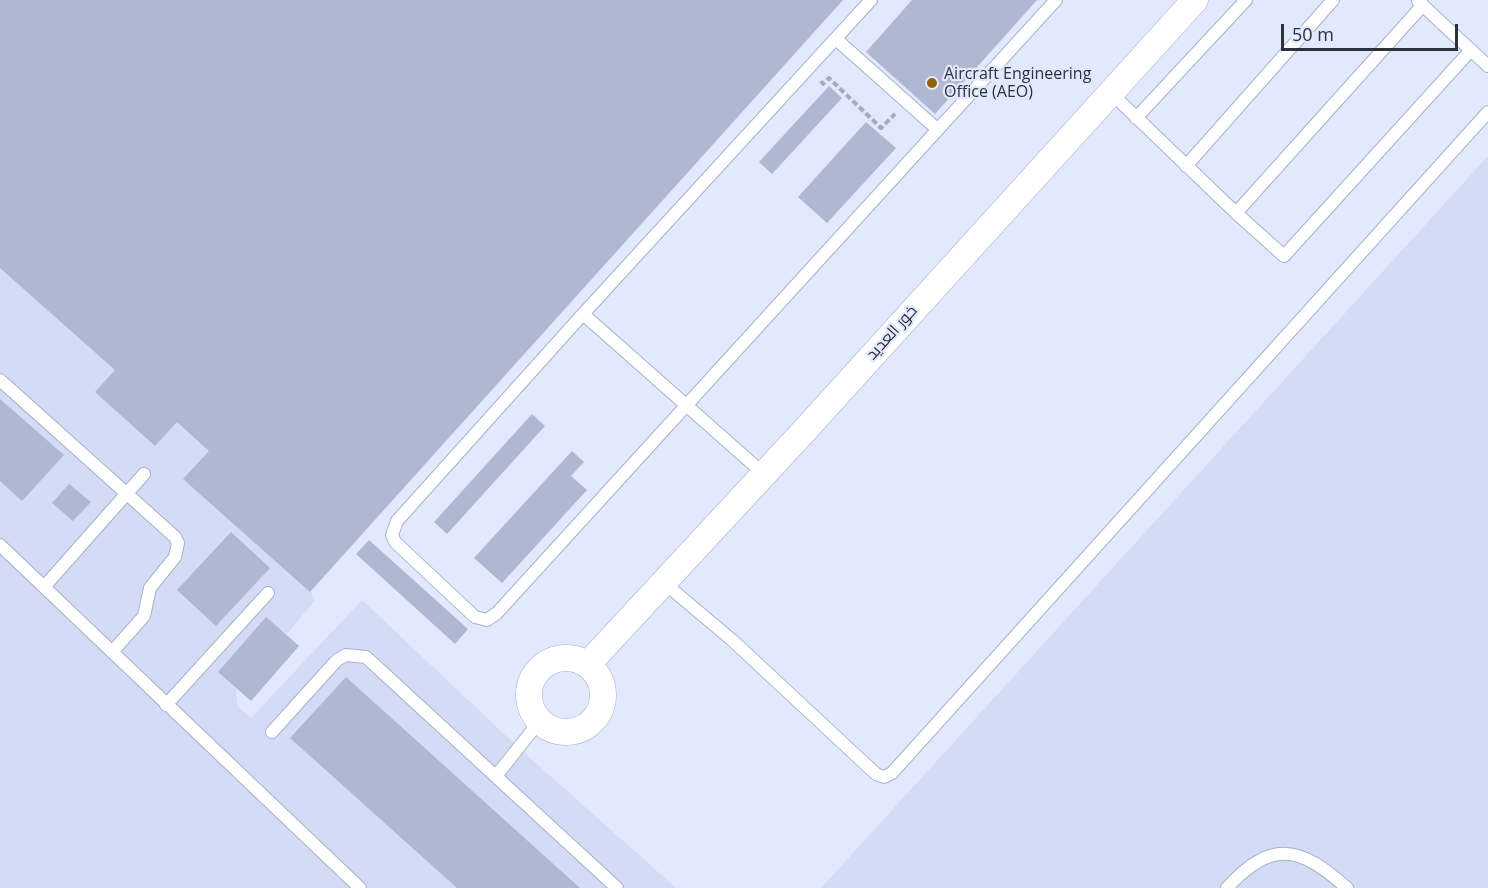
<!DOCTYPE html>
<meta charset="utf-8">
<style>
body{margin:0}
#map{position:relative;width:1488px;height:888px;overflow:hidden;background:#e2e9fe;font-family:"Open Sans",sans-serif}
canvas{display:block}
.scale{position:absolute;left:1281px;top:24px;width:177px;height:27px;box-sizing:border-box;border:3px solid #2d313b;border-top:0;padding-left:8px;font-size:18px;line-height:21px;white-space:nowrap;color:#2d313b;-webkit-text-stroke:4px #e2e9fe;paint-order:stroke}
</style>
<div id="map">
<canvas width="1488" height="888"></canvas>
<div class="scale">50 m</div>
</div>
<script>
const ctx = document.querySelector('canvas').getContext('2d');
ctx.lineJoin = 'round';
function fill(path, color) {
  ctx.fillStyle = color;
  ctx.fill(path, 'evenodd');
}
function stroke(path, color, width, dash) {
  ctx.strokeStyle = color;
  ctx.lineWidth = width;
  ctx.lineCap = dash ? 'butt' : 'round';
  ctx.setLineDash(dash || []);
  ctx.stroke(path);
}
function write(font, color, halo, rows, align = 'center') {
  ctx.font = font + ' "Open Sans",Cairo,sans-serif';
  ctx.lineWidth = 4.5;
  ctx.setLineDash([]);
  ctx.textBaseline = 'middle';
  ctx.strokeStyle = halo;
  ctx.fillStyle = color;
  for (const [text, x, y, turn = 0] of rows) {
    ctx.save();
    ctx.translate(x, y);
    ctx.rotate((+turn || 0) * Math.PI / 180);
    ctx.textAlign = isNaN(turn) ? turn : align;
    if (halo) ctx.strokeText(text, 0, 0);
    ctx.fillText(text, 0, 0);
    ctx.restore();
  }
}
fill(new Path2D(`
 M0,0l315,600 -29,35 13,11 -48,55 -15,-13 2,19 13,11 111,-118 158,149 156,139h-676z
 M1488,156v732h-667z`), '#d3dbf5');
fill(new Path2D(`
 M0,0h843l-533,592 -127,-113 26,-28 -32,-29 -22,24 -60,-54 20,-22 -115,-102z
 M912,0h125l-102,114 -69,-62z
 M829,86l13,12 -70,76 -13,-12z
 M866,122l30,26 -69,75 -29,-26z
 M0,399l64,56 -42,46 -22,-20z
 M532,414l13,12 -98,108 -13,-12z
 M572,451l12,11 -13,14 16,14 -85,93 -28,-25z
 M69,484l22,18 -18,19 -21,-18z
 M231,532l39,36 -54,58 -39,-36z
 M369,540l99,89 -13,15 -99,-90z
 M266,617l33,29 -48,55 -33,-29z
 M346,677l234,211h-123l-167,-150z`), '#afb7d1');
const service = new Path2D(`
 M871,0l-288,314 -186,207 -5,14 3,7 80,75 12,3 10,-7 559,-613
 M1418,1l70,65
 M836,39l101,90
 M1110,92l126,121 187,-208
 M1136,118l110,-118
 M1186,166l147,-166
 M1236,213l48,43 187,-206
 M583,314l181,160
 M0,380l175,157 3,6 -3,14 -25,31 -6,28 -32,36
 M0,545l360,343
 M663,582l69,58 144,134 8,3 8,-4 596,-661
 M44,587l100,-113
 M166,705l102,-112
 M272,732l65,-72 9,-5 20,2 251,231
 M496,776l43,-54
 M1227,888c45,-50 74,-41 120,0`);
const minor = new Path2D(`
 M529 695a37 37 0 1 1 74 0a37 37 0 1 1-74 0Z
 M588,664l217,-234 390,-430`);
stroke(service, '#a8b1ca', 14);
stroke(minor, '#a8b1ca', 27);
stroke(new Path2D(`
 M821,81l2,3 6,-6 52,50 14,-14`), '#a6acbd', 4, [6, 3]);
stroke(service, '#fff', 12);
stroke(minor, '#fff', 26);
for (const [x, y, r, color] of [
 [932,83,6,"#92630f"]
]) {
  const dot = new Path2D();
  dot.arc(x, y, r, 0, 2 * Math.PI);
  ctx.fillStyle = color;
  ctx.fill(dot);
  stroke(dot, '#e2e9fe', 2);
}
write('16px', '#2d313b', '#e2e9fe', [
 ["Aircraft Engineering",944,74],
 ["Office (AEO)",944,92]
], 'left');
write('16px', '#2d313b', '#e2e9fe', [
 ["خور العديد",892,333,-48]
]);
</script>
